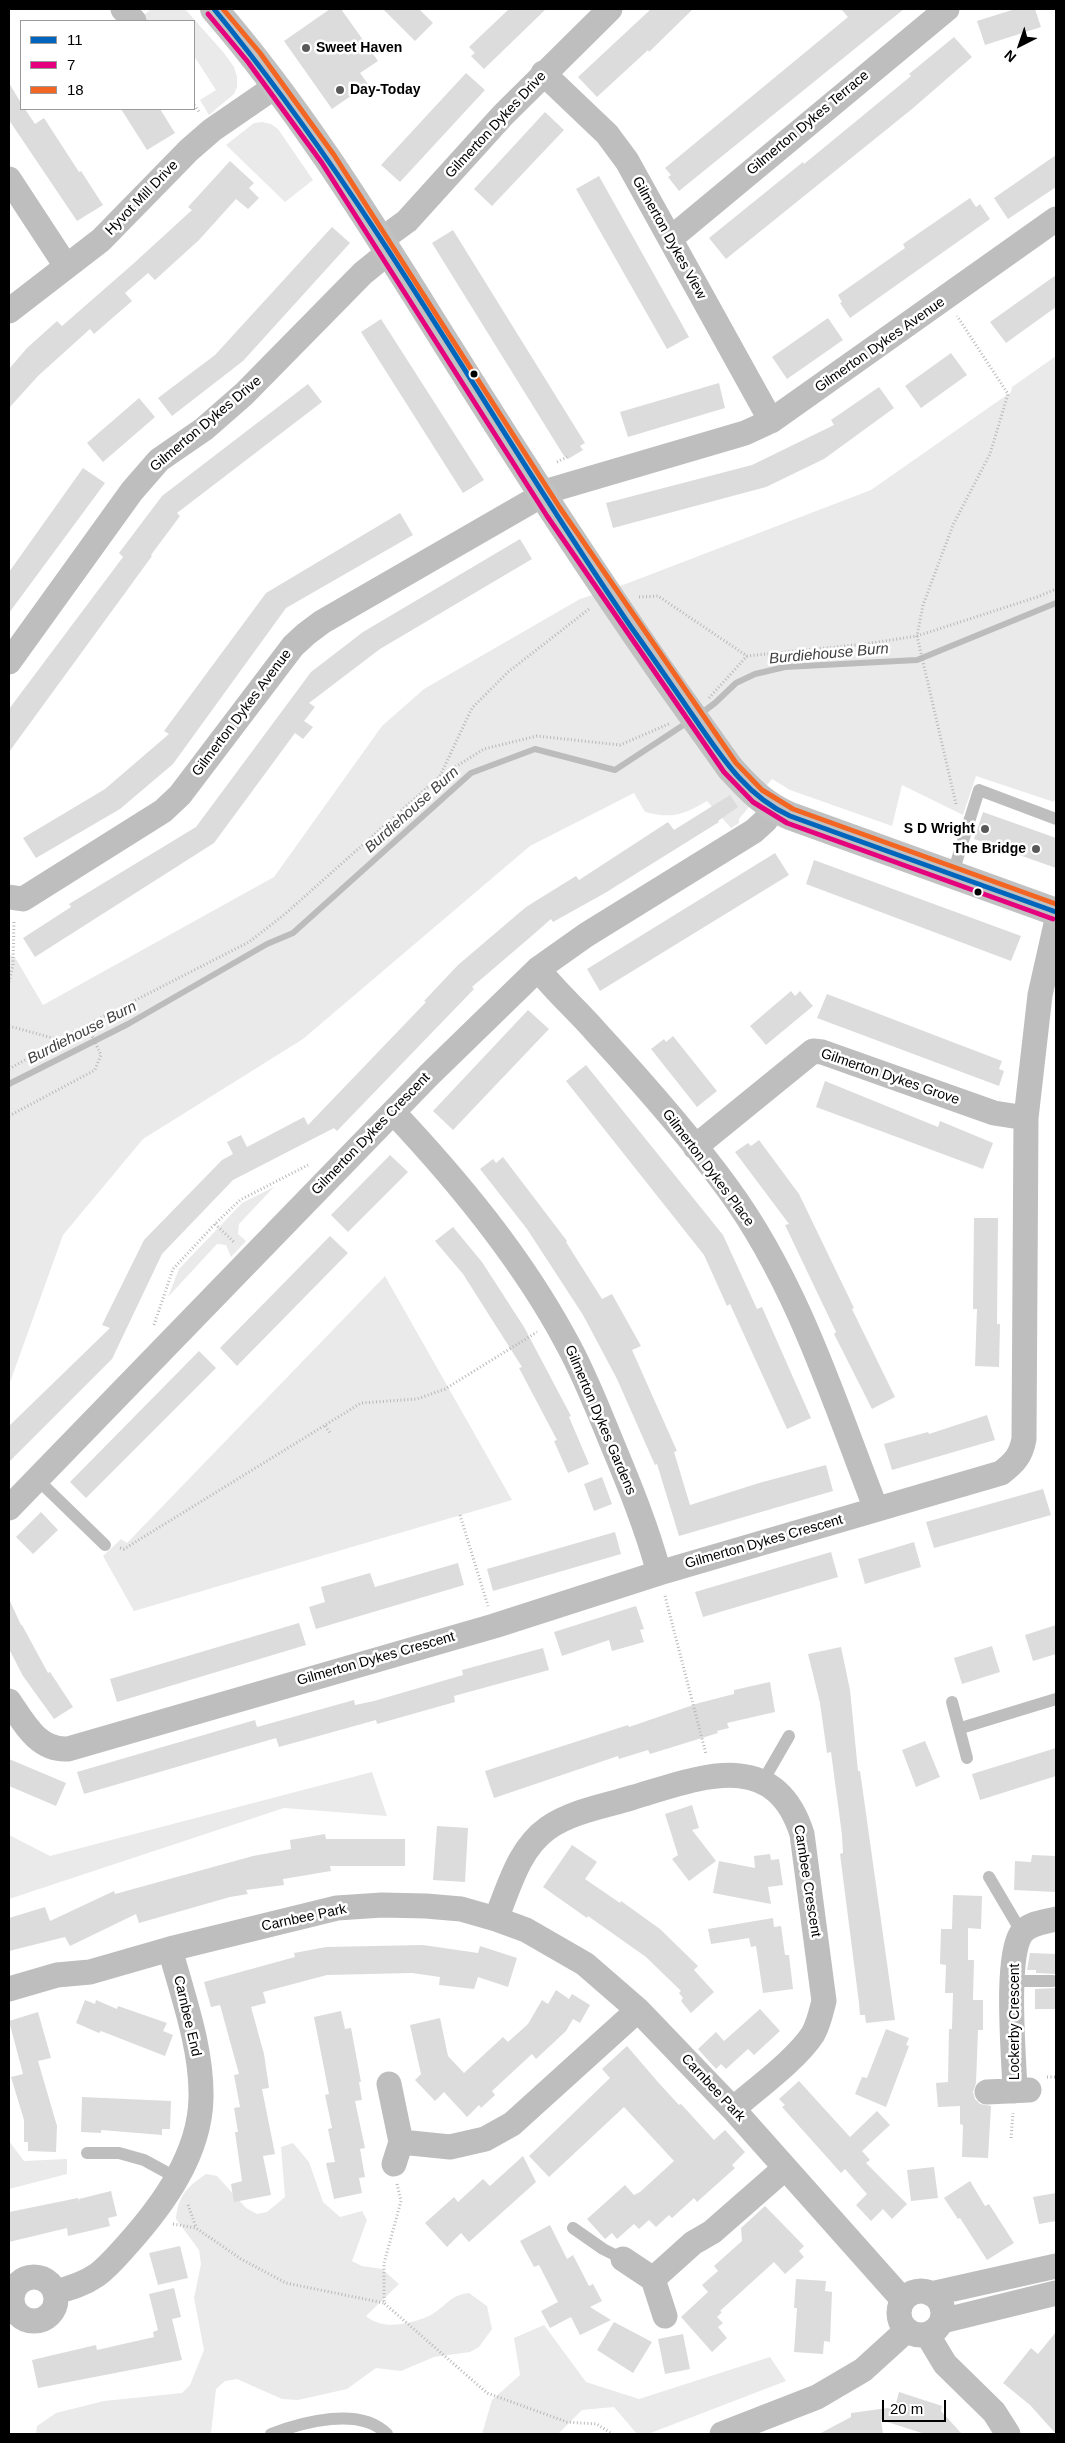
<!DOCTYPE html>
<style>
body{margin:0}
#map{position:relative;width:1065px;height:2443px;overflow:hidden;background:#fff;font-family:Arial,sans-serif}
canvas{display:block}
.frame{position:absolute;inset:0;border:10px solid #000;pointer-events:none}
.legend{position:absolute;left:20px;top:20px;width:175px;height:90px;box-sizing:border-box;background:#fff;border:1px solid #999;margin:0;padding:6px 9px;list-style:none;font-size:15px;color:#000}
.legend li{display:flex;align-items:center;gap:10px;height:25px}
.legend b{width:25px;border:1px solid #999}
.north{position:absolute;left:995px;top:20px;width:50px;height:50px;-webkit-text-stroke:4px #fff;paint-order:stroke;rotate:221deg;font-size:14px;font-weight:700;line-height:20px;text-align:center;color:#000}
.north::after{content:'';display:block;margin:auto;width:18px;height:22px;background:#000;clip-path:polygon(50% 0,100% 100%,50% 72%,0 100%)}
.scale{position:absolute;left:882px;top:2400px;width:64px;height:22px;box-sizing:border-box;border:2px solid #000;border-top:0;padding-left:6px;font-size:15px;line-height:18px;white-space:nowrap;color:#000;-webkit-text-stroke:4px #fff;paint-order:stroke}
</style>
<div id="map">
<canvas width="1065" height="2443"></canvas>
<div class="frame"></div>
<ul class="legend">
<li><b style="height:6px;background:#0065bd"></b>11</li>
<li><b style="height:6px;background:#e5007d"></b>7</li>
<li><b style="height:6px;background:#f26522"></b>18</li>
</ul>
<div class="north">N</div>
<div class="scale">20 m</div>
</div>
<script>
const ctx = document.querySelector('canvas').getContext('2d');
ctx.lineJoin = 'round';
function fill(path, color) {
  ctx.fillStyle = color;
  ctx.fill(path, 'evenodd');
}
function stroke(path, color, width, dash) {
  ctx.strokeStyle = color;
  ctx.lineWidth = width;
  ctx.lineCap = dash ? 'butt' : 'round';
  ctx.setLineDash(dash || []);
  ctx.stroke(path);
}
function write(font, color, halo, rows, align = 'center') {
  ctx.font = font + ' Arial,sans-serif';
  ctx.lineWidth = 5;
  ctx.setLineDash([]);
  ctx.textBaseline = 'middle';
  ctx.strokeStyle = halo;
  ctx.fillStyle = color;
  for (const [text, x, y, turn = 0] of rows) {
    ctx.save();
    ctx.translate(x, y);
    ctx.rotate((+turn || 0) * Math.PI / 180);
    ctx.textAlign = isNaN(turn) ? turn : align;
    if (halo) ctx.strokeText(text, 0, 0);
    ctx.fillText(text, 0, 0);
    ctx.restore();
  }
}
fill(new Path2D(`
 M151,9h34l39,44 10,14 3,10v10l-3,7 -25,21 -9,-15 16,-10 -22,-34v-35h-47l-4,-5z
 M262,122l9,2 7,5 35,51 -28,22 -59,-57 28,-22z
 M1056,356v439l-2,7 -78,-26 -13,39 -61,-30 -10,41 -102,-36 -18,-11 -33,40v4l-8,5 -24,-27c-24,14 -35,18 -62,11l-11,-19 -104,53 -227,193 -160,100 -80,96 -54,150v-431l7,5 27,46 231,-128 108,-151 42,-37 156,-90 43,-14 248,-95 140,-98 1,-5z
 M274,1187l-35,37 -1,10 8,7 -15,16 -5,-12 -9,-1 -49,53 11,-28 63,-66z
 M385,1276l127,224 -378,111 -31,-55 18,-17 6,4z
 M372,1772l15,44 -103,-8 -275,91v-64l41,21z
 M9,2141l15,20 43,-2v15l-58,15z
 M293,2143l16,19 14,40 17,15 22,-6 5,9 -15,41 10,5 20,3 17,15 -33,32c17,15 44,8 63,0 16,-8 20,-21 40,-23l18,13 5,23 -13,18 -9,5 -36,5 -33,14 -25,-3 -29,21 -49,11 -16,-1 -45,-20 -12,2 -9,8 -5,44 -3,1h-172l1,-8 19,-13 48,-12 78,-8 8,-8 14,-35 -10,-52 7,-34 -2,-14 -23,-31c2,-23 11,-32 30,-45l11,2 29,32 11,6 10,-2 18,-15 -4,-50z
 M544,2325l42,57 53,17 131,-42 16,24 -138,53h-11l-23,-27 -32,3 -24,24h-76l10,-34 28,-25 -6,-37z`), '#eaeaea');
stroke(new Path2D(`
 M699,715l16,-12 21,-20 19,-9 30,-7 132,-7 139,-57
 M9,1084l119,-60 139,-80 26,-11 178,-160 64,-24 80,21 73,-48`), '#bcbcbc', 6);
fill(new Path2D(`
 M330,9h11l37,52 -18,12 8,11 -36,25 -48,-68z
 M383,9h36l14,14 -18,18z
 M509,9h37l-62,60 -13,-13 4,-3 -6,-6z
 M651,9h42l-44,43 -1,-2 -51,47 -19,-20z
 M841,9h63l-225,182 -11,-14 3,-2 -6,-7 183,-151z
 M1015,9h20l6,18 -56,18 -8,-24z
 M954,37l18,20 -60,52 -186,150 -17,-21 94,-76 1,2 107,-88 -2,-2z
 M466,73l19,17 -85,92 -19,-17z
 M9,83l12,20v6h4l10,15 9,-6 35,54 2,-1 22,34 -26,16 -68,-101z
 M121,109h39l15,24 -28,17z
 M545,112l19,18 -72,76 -18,-17z
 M1056,155v32l-48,32 -14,-21z
 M230,161l24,22 -5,5 10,10 -11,11 -12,-10 -37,41 -44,40 -7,-7 -23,20 7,8 -38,33 -4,-5 -52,47 -29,32v-39l18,-21 30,-27 5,5 71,-62 59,-54 -4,-3z
 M599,176l90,161 -22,12 -91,-160z
 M970,198l6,9 4,-3 10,15 -140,99 -10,-15 2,-1 -4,-7 67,-47 -2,-4z
 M332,227l18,16 -107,118 -71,55 -14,-18 57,-43z
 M453,230l132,213 -5,3 3,4 -15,9 -4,-3 -132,-213z
 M1056,275v32l-50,36 -16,-21z
 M828,318l15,22 -56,39 -15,-22z
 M381,319l103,161 -21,13 -102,-161z
 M951,353l16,22 -46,33 -16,-22z
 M719,383l6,25 -97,29 -8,-25z
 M308,384l14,18 -145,111 3,3 -29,39 1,1 -143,196v-43l114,-152 -4,-4 43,-57z
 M879,387l15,21 -70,51 -58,28 -153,41 -7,-25 146,-38 82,-40 -3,-5z
 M139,398l16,19 -52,45 -16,-19z
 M83,468l22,15 -96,130v-41z
 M400,513l13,22 -127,73 -113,156 -53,45 -84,49 -13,-20 82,-49 64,-55 -5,-3 102,-138z
 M520,539l12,20 -152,90 -71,54 6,4 -11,14 9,6 -10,12 -8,-6 -81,110 -179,114 -12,-19 48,-31 -2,-3 127,-77 115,-155 52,-40z
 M730,795l8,12 -20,14 1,1 -114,71 -52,29 -2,-3 -24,21 -55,47 2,2 -137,142 -3,-3 -101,52 -71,74 -50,105 -103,103v-36l101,-98 -8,-3 42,-85 78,-80 11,-6 -6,-12 14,-7 6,12 57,-30 4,8 118,-123 -2,-1 34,-36 68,-58 50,-31 3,4 89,-58 6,8z
 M983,812l73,26v30l-82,-29z
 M775,853l14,22 -189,116 -13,-22z
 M814,860l207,76 -10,25 -205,-77z
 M791,991l4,5 5,-5 13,15 -47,39 -16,-19z
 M827,994l175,67 -3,8 5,2 -5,15 -182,-68z
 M528,1010l21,19 -96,101 -20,-19z
 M673,1036l44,55 -20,16 -46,-58 13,-10 2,3z
 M586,1065l137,170 34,74 5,-2 49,111 -24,11 -57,-125 -3,2 -23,-51 -138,-174z
 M825,1081l113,46 2,-6 53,22 -10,26 -167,-62z
 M759,1140l40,54 55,114 -2,1 43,88 -23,12 -38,-75 2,-2 -51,-107 4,-1 -54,-72 13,-9 3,3z
 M390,1155l18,17 -60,60 -17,-17z
 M503,1157l64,84 -1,1 36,57 10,-5 29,52 -9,4 45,101 -3,1 16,53 69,-22 67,-18 7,26 -154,45 -22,-72 -2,1 -38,-86 -34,-64 -56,-86 -47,-60 13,-10 3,4z
 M974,1218h24l-1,106h3l-1,43 -24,-1 2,-57h-4z
 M453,1227l29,35 42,65 47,89 -2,1 20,47 -21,9 -14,-32 3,-1 -38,-72 3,-1 -59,-93 -28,-33z
 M330,1236l18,17 -111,113 -17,-18z
 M199,1351l17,17 -130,130 -16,-16z
 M987,1415l8,25 -103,30 -8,-26 44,-12 1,2z
 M602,1477l10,27 -18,7 -10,-27z
 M1043,1489l8,26 -117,33 -8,-26z
 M41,1512l17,18 -25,24 -17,-17z
 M615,1532l6,22 -128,37 -6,-22z
 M914,1542l7,25 -56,17 -7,-25z
 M831,1552l7,25 -135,40 -8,-25z
 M458,1563l6,22 -148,44 -7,-22 16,-5 -4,-15 49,-14 5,14z
 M9,1599l12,26h1l26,48 2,-1 23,35 -19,12 -31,-43 -14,-27z
 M636,1606l8,23 -4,1 4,12 -32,9 -3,-11 -47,16 -8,-24z
 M299,1623l7,22 -189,57 -7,-23z
 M1056,1625v29l-23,7 -8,-26z
 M992,1646l8,26 -38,12 -8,-26z
 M841,1647l9,43 8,81h2l35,249 -29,3 -1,-8h-5l-1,-12 -19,-149 3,-1 -1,-18 -11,-83 -4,1 -7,-50 -12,-49z
 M543,1648l6,22 -95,26 1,6 -78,22 -1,-4 -97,27 -3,-9 -192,56 -7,-22 178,-52 2,7 97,-27 1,5 19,-4 89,-26 -1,-5z
 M770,1682l5,30 -48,11 2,5 -12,3 1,2 -68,21 -2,-4 -29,9 -1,-3 -124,42 -9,-27 143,-46 1,2 70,-24 35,-9v-4z
 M925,1741l15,36 -24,10 -14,-37z
 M1056,1748v28l-76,24 -8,-26z
 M9,1759l57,24 -10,23 -47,-20z
 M692,1805l7,23 -7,2 24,31 -27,20 -17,-22 6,-4 -13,-41z
 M437,1826l31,2 -3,54 -32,-2z
 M325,1834l1,5h79v27h-75l1,5 -48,8 1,6 -38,5 2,4 -18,3 -91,26 -3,-9 -66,32 -5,-9 -56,14v-33l36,-11 5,14 64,-30 1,3 138,-38 38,-7 -1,-9z
 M572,1845l25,17 -12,17 35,24 1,-2 39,28 38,37 -4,4 20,22 -23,21 -10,-12 2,-3 -4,-5 2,-2 -35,-34 -58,-41 -1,2 -44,-31z
 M770,1854l1,6 8,-1 4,26 -15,2 3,17 -58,-11 6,-32 36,7 -1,-12z
 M1032,1855l24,1v36l-42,-2 1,-29 16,1z
 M953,1895l29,1 -1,33 -13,-1v32h6l-1,40h10v30h-5l-2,53 -3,9 2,7 5,5 11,2 -3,52 -26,-1 1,-32 -3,-1v-18l-22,1 -2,-24 12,-1 1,-53h3l1,-36h-8l1,-28 -6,-1 1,-35h11z
 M773,1918l1,9 7,-1 4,29h4l4,34 -30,4 -7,-47 -5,1 -2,-9 -38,6 -3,-15z
 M423,1945l55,8 2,-7 37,12 -9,29 -30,-10 -4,12 -35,-4 1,-8 -28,-4 -85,2 -64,17 3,11 -15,4 13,47 5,34 -7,1 13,65 -12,2 8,39 -37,7 -3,-18 11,-3 -7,-49h3l-4,-24 6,-1 -6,-32 5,-1 -19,-69 -9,2 -7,-25 91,-25 -1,-4 32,-6z
 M1030,1953l26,1v20l-20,-1v-3h-9z
 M1056,1988v21h-21v-20z
 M556,1990l13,9 3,-5 18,11 -10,18 -7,-4 -7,12 -30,28 -4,-5 -40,37 3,4 -14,13 -2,-3 -12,12 -23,-25 -9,9 -20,-21 6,-6 -11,-49 30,-7 8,38 16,17 39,-36 5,5 20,-18 14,-24 6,4z
 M85,2000l10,4 1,-4 21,9 1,-3 49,17 -4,8 10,4 -8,21 -64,-25 -2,2 -23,-10z
 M760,2009l20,22 -26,24 -6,-6 -22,20 -5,-5 -5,5 -18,-20 18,-17 8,9z
 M341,2011l4,18 6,-1 10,54h-2l3,18 -7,1 10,47 -5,1 5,28 -6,1 3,15 -28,6 -8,-36 9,-1 -7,-33 4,-1 -7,-33 4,-1 -15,-77z
 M38,2012l13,46 -13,3 19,65 -1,26 -28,-1v-9h-4v-22l-13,-43 12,-3 -14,-53z
 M886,2029l23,9 -3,7 3,1 -23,61 -31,-13 7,-17 5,1z
 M627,2046l30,35 22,24 2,-1 33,36 11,-10 20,22 -13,13 3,3 -38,34 -3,-4 -22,20 -3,-3 -13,12 -7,-7 -10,9 -5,-5 -17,15 -5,-6 -7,6 -18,-20 38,-34 9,10 6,-3 34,-31 -50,-54 -75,70 -20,-21 81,-78 -8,-9z
 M799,2081l51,56 27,-26 13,14 -28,26 8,9 -4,3 41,41 -15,15 -9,-10 -12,12 -15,-16 11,-11 -22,-25 -4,4 -59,-66 3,-2 -6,-6z
 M82,2097l89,4 -1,28h-8v6l-61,-5v3l-20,-1z
 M523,2156l13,26 -67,60 -8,-9 -14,14 -22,-24 29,-26 4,5 25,-23 7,7z
 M934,2167l4,31 -27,3 -4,-31z
 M970,2181l15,25 4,-2 25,39 -27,17 -27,-42 -2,1 -14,-21z
 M111,2191l6,25 -9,2 2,8 -42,10 -1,-8 -58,14v-30l69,-14 1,4v-3z
 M1056,2193v28l-17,3 -6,-27z
 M765,2206l39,40 -5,5 5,6 -19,17 -11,-12 -54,49 2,1 -5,5 6,6 -5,4 9,11 -15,14 -31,-35 27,-25 -6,-7 16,-14 -4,-5 28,-25 -1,-13z
 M550,2225l17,34 6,-4 16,31 4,-2 9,17 -12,6 21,13 -31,15 -9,-18 -21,11 -9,-17 17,-9 -19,-37 -5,2 -14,-26z
 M180,2246l8,32 -30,7 -9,-32z
 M796,2279l30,2 -1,10 7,1 -2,50 -6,-1 -1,13 -29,-2 3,-44h-3z
 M174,2288l7,29 -9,2 10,41 -144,28 -6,-28 64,-15 1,5 57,-13 -1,-5 5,-2 -9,-36z
 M614,2322l38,20 -19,31 -36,-23z
 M1056,2332v102l-26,-29 -27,-22 28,-35 7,6z
 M683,2334l7,35 -25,5 -7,-35z
 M899,2392l43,14 -1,5 21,23h-37l-44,-14 2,14h-64l32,-17v-4l44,-6z`), '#dcdcdc');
stroke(new Path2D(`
 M194,105l6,8
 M557,462l10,-5
 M639,597l19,-1 89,60 118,-12 52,-8 120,-39 19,-8
 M709,698l38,-42
 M440,776l32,-68 36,-36 81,-63
 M956,804l-39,-168 6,-31 30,-80 37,-71 18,-60 -51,-78
 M9,982l4,-17 1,-44
 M9,1026l51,14
 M9,1069l78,-44 162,-83 36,-28 154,-137 45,-28 53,-13 83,9 51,-22
 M9,1116l86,-46 6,-15 -14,-30
 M215,1224l20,19
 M154,1325l19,-56 42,-45 25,-24 68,-35
 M325,1426l6,8
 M460,1515l28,91
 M120,1548l4,1 237,-146 56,-4 28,-10 92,-57
 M665,1596l41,158
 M1047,2077h9
 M1011,2138l2,-25
 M397,2184l4,17 -17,62v40l103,90 80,29 30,2 15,10
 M188,2205l8,22
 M173,2224l23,4 45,31 45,24 98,20`), '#b8b8b8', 3, [1, 2.5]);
stroke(new Path2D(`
 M952,876l27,-86 77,29
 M37,1479l68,66
 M952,1702l15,56
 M961,1728l95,-29
 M763,1781l26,-45
 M989,1877l33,56
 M1013,1981h40
 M87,2153h32l25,7 33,18
 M573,2228l30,21 20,10
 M271,2434c32,-12 89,-28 116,0`), '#bebebe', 12);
stroke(new Path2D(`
 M123,9l11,12
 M543,73l64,61 20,27 144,260
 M9,179l57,87
 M670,239l277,-230
 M381,240l26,-19 96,-106 107,-106
 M9,311l92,-71 88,-90 23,-20 64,-44
 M9,662l123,-171 27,-31 45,-31 40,-35 119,-121 26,-21
 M9,897l14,2 140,-88 17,-16 113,-149 13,-12 16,-12 229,-132 194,-57 26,-12 285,-202
 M538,969c18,23 40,42 59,64 46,50 92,102 132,157 69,95 105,211 147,319
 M393,1112c65,69 128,145 173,229 18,32 31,66 45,100 18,43 36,87 48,132
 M695,1147l118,-96 9,1 172,61 32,5
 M9,1508l419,-432 110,-107 48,-34 168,-104 12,-11 6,-12
 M9,1701c15,22 29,50 59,48l426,-123 165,-53 342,-100c13,-10 20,-17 23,-34l2,-321 14,-123 16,-71
 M496,1919c13,-32 23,-71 52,-91 24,-17 58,-22 86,-31 65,-19 140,-51 168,37l22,167c-3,11 -5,22 -11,33 -16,25 -56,54 -80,75
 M9,1989l48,-14 33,-3 80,-23 167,-41 45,-3 44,1 35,3 35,10 30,11 59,34 53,46 95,99 170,191
 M389,2084l12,58 49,5 35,-8 27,-15 126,-114
 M1015,2091c-1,-34 -10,-132 6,-157 7,-11 24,-12 35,-15
 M987,2092l42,-2
 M394,2164l7,-22
 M623,2259l30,20 12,37
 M12 2299a22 22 0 1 1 44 0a22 22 0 1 1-44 0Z
 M653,2279l40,-36 19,-11 72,-63
 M899 2313a22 22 0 1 1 44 0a22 22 0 1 1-44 0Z
 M55,2292c16,-4 29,-8 42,-17 11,-8 21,-20 30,-30 36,-40 73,-91 74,-147 1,-50 -18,-101 -31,-149
 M931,2294l125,-28
 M942,2321l114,-28
 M927,2334l18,30 49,48 14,22
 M722,2434l95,-37 46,-27 44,-40`), '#bebebe', 25);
stroke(new Path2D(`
 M214,9c90,104 162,223 235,339 70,112 141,221 216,329
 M730,768c19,21 34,37 60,48l266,96`), '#c1c1c1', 28);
stroke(new Path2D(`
 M665,677l65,91`), '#c1c1c1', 28);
stroke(new Path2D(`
 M214,9c158,192 276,413 417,618 20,28 40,57 60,86 28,40 53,82 99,103l266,96`), '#0065bd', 5);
stroke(new Path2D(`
 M208,14l40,48 74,101 225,353 177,256 29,30 34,21 266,96`), '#e5007d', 5);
stroke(new Path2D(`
 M223,9l37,44 74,102 226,353 176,255 26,27 31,19 263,95`), '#f26522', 5);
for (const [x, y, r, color] of [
 [306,48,5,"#595959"],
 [340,90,5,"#595959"],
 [474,374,4.5,"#000"],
 [985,829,5,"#595959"],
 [1036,849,5,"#595959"],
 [978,892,4.5,"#000"]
]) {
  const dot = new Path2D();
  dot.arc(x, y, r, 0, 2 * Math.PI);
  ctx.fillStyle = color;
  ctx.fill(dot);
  stroke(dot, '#fff', 2);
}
write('bold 14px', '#000', '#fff', [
 ["Sweet Haven",316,48],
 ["Day-Today",350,90],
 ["S D Wright",975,829,"right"],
 ["The Bridge",1026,849,"right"]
], 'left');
write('14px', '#000', '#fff', [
 ["Gilmerton Dykes Terrace",808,123,-40],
 ["Gilmerton Dykes Drive",496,125,-47],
 ["Hyvot Mill Drive",142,198,-46],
 ["Gilmerton Dykes View",669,238,61],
 ["Gilmerton Dykes Avenue",880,345,-35],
 ["Gilmerton Dykes Drive",206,424,-40],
 ["Gilmerton Dykes Avenue",242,713,-53],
 ["Gilmerton Dykes Grove",890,1077,19],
 ["Gilmerton Dykes Crescent",371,1134,-46],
 ["Gilmerton Dykes Place",708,1168,53],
 ["Gilmerton Dykes Gardens",600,1420,67],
 ["Gilmerton Dykes Crescent",764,1542,-16],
 ["Gilmerton Dykes Crescent",376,1659,-16],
 ["Carnbee Crescent",807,1881,81],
 ["Carnbee Park",304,1918,-12],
 ["Carnbee End",187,2016,77],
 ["Lockerby Crescent",1015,2022,-90],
 ["Carnbee Park",713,2088,47]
]);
write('italic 15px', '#404040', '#fff', [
 ["Burdiehouse Burn",829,654,-5],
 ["Burdiehouse Burn",412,810,-42],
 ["Burdiehouse Burn",82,1033,-27]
]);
</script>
